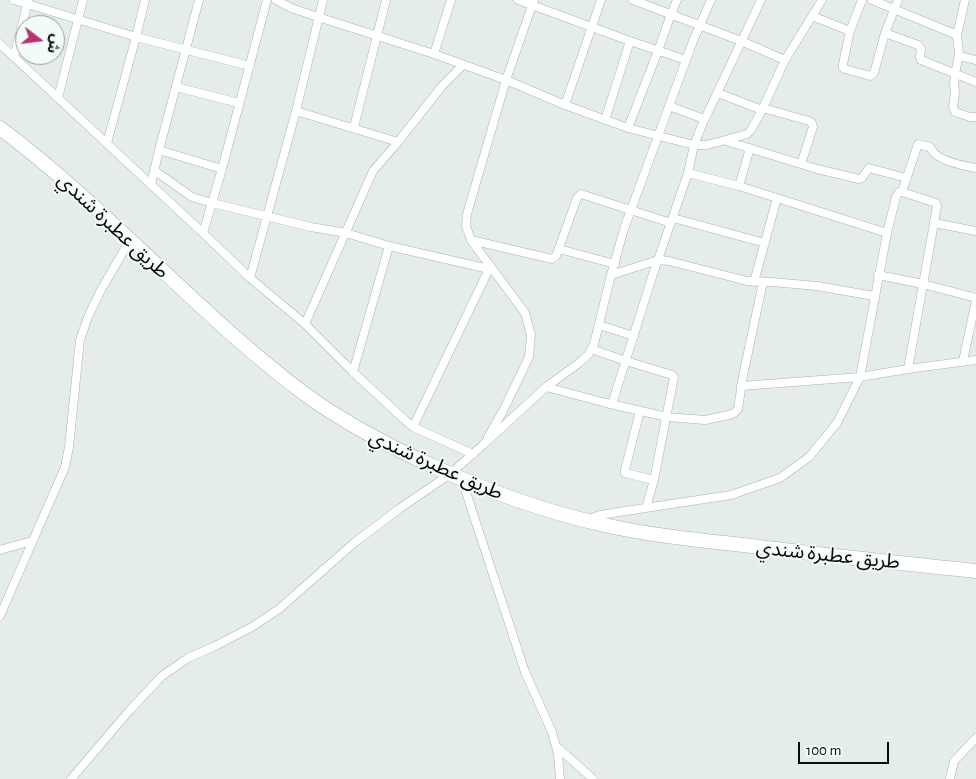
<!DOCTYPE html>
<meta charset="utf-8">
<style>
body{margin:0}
#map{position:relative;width:976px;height:779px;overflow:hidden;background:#e5edeb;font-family:"Alegreya Sans","Noto Sans Arabic",sans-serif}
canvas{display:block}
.north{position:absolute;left:15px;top:15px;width:50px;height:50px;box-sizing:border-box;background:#f2fbf8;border:1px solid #959b9a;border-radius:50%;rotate:105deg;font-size:14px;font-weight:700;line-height:20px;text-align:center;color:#0a0c0c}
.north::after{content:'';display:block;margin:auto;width:18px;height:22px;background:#b9316e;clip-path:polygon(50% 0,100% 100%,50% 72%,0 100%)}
.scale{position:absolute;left:798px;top:742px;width:91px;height:22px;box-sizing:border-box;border:2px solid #0a0c0c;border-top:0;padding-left:6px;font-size:15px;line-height:18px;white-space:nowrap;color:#0a0c0c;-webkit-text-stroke:4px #f2fbf8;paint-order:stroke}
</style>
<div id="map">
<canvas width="976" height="779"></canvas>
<div class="north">ش</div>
<div class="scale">100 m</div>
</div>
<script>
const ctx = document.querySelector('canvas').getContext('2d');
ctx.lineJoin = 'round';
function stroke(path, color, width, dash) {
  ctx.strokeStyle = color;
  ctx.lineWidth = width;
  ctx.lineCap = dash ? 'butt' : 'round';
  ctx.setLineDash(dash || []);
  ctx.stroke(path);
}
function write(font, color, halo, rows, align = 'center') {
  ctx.font = font + ' "Alegreya Sans","Noto Sans Arabic",sans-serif';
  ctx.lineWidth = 4;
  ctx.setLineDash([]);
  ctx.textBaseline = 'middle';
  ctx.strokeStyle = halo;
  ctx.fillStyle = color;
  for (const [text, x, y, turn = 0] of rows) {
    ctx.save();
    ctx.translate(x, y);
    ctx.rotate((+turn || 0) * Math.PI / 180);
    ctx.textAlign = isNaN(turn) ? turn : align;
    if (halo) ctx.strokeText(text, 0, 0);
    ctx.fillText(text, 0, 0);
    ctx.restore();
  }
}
const street = new Path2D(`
 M14,0l122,37 114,29
 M276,0l15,8 27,9 116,37 72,26 59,25 63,23 66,17h13l40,-11 4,-4 12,-22 22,-48 37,-60
 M518,0l112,41 56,19
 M633,0l108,41 44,19
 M862,0l-12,31 -7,33v4l2,1 25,7 4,-3 11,-40 13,-33
 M872,0l85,35
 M965,0l-8,35 2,19 -4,20 -1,11 1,8 -2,14 2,5 15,5h6
 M812,16l38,15
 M885,33l33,12 3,4 -1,8 1,3 55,22
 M0,44l203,189 47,45 55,46 48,48 53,49 7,6 60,27
 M434,54l17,-54
 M959,56l17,4
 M14,57l14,-56
 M176,87l63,16
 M718,93l44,17
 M58,98l25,-98
 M565,105l36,-105
 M669,106l35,13
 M763,108l46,13 3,2 1,4 -12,37
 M296,111l102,31 -25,29 -68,153
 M605,120l25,-79
 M354,127l32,-127
 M628,128l30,-77 13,-37 6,-14
 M726,141l91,28 42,10 3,-1 7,-10 37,10
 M398,142l44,-56 21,-21
 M107,143l29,-106 9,-37
 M159,150l63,19
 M155,171l37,26 20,6 99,24 35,6 43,13 100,23
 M688,173l51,13 148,47
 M151,185l8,-35 40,-150
 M739,186l11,-38
 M902,192l16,-48 12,3c1,2 4,6 5,7 10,8 29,12 41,14
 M673,218l92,25
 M934,223l42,8
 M203,233l19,-64 45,-169
 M471,240l81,19 4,-3 21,-58 4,-4 90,29
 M559,249l56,15
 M611,275l47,-15 11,1 78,20 25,1 45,4 57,10
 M878,275l45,9 53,14
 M250,278l46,-167 27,-111
 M754,282l23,-84
 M599,325l35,11
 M591,349l35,12 46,14 2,2 -20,103 -8,28
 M963,361l13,-61
 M353,372l36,-126
 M741,386l119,-9 48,-8 68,-9
 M546,387l60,16 61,14 38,3 24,-5 5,-2 4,-4 5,-33 20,-94
 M612,404l41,-130 35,-101 6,-28 8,-20 59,-125
 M640,411l-15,59v3l29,7
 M413,427l77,-160
 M488,437l15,-26 26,-54 2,-22 -6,-22 -54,-73 -5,-14 1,-12 39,-134 28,-80
 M462,480l63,192 27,60 6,22 2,25
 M590,519l10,-4 19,-3 112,-17 49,-17 29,-21 28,-34 23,-46 27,-144 9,-36 3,-5h3l31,10 3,1 1,3 -29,163
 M0,550l32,-9
 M0,616l65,-149 4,-20 11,-107 8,-23 13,-27 29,-50
 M556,746l37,33
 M71,779l58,-68 33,-35 26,-18 25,-11 39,-20 27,-18 75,-66 45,-34 51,-35 33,-29 63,-58 33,-24 9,-8 6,-11 17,-69 13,-46 69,-188 18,-41
 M950,779l4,-18 22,-23`);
const highway = new Path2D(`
 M0,128c107,80 195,183 302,264 42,31 88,55 135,76 53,24 107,43 163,56 47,11 96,16 143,21 78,10 155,18 233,26`);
stroke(street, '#aab2b0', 9);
stroke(highway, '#aab2b0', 15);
stroke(street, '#fff', 8);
stroke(highway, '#fff', 14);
write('20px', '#0a0c0c', '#f2fbf8', [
 ["طريق عطبرة شندي",113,226,43],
 ["طريق عطبرة شندي",436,465,24],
 ["طريق عطبرة شندي",828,555,6]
]);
</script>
